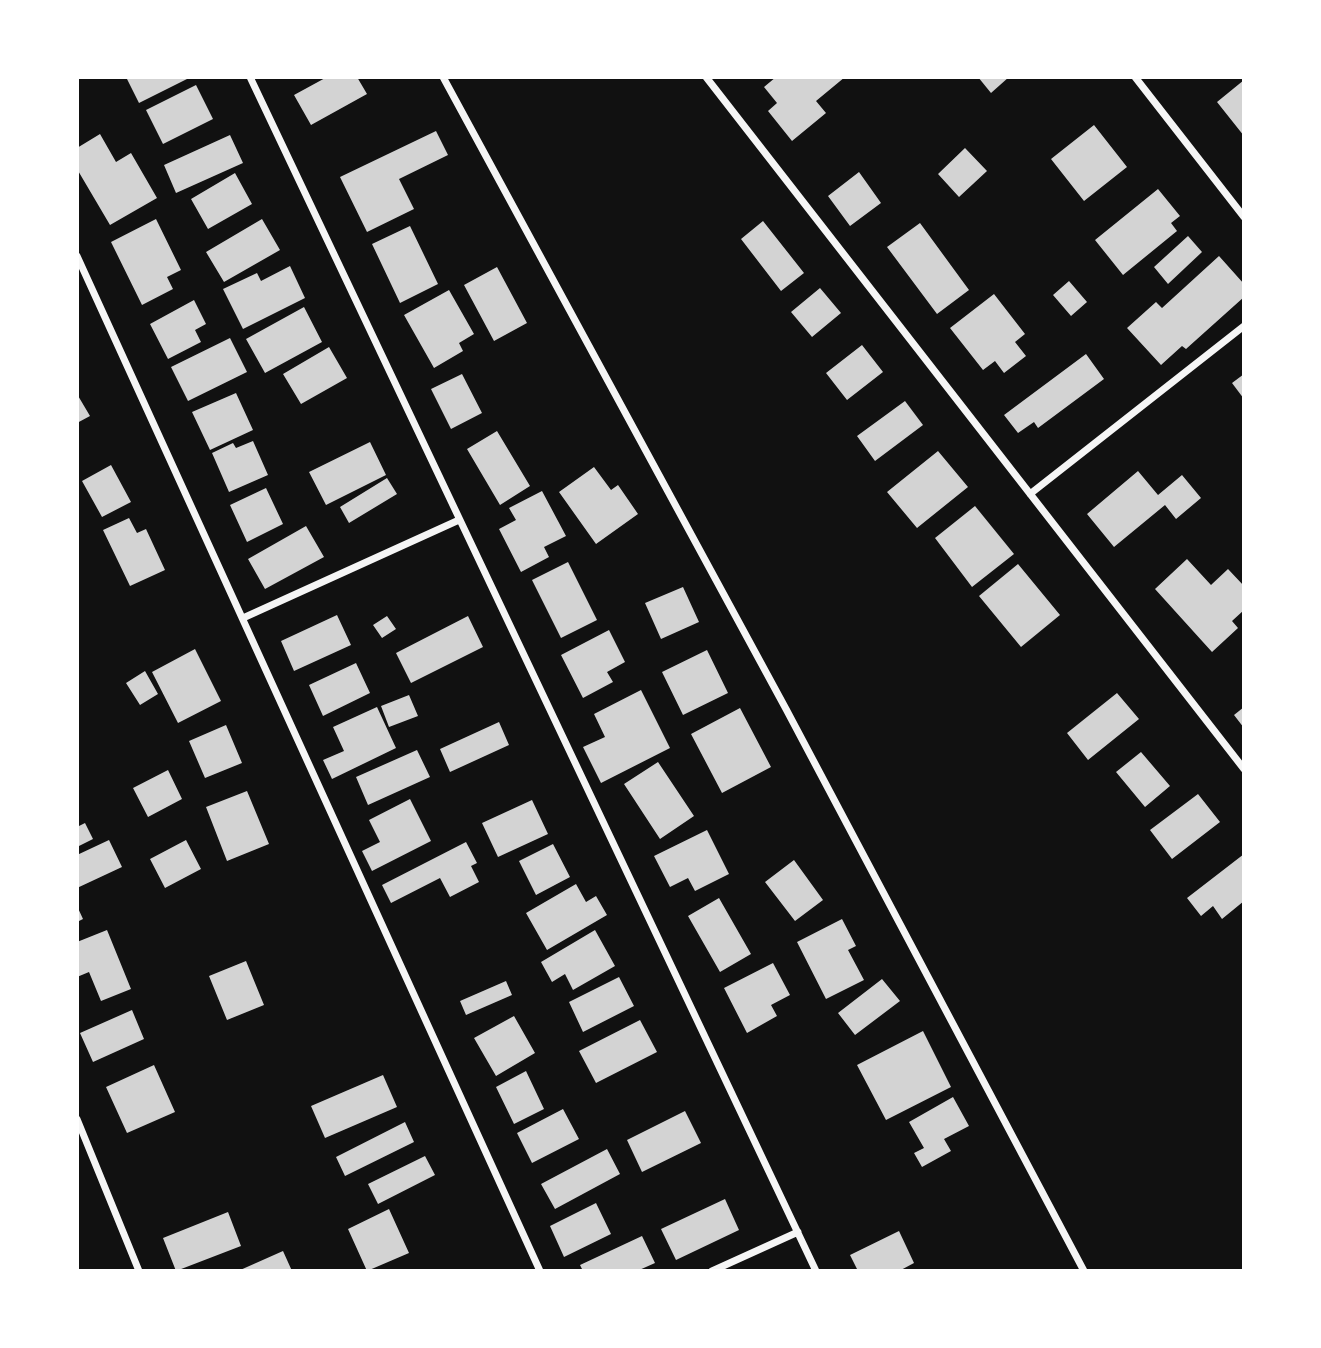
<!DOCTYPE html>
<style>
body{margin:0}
#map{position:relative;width:1321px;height:1348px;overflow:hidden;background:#111;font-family:"Roboto Serif",serif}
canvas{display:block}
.frame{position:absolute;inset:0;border:79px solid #fff;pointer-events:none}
</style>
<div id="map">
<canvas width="1321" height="1348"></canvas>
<div class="frame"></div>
</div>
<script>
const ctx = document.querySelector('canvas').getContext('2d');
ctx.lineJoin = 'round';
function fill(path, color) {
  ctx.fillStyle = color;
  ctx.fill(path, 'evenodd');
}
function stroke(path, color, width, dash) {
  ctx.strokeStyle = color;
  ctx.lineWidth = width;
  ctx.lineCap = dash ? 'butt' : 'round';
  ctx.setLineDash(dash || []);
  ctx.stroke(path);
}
fill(new Path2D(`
 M126,77h65l-52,26z
 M327,77h30l10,17 -56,31 -17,-30z
 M776,77h69l-29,24 10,12 -34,28 -24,-30 9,-8 -13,-16z
 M978,77h31l-18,16z
 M1244,80v56l-27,-34z
 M196,85l17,34 -50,25 -17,-34z
 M1094,125l33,42 -43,34 -33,-42z
 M436,131l12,24 -49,24 15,30 -47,23 -27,-55z
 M100,134l16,28 15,-9 26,45 -47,27 -33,-56v-21z
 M230,135l13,28 -67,30 -12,-28z
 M965,148l22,23 -28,26 -21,-23z
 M859,172l22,31 -31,23 -22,-30z
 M235,173l17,31 -44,25 -17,-30z
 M1158,189l22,27 -9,7 6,8 -54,44 -28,-35z
 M156,219l25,51 -14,7 6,12 -31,16 -31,-63z
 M262,219l18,31 -56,32 -18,-30z
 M763,221l41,52 -23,18 -40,-52z
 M920,223l49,67 -32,24 -50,-67z
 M410,226l28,58 -38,19 -28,-59z
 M1188,236l14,16 -34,32 -14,-17z
 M1219,256l25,28v13l-58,52 -4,-3 -21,19 -34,-37 29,-26 6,6z
 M290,266l15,32 -62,31 -20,-40 34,-16 4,8z
 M497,267l30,56 -33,18 -30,-56z
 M1069,281l18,21 -16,14 -18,-21z
 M820,288l21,25 -29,24 -21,-25z
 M449,290l25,44 -15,9 4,8 -29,17 -30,-53z
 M994,294l31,40 -10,8 11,14 -22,17 -9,-12 -12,9 -33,-42z
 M194,300l12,24 -11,6 6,12 -33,17 -18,-35z
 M304,307l18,35 -57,31 -19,-34z
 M230,338l17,34 -59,29 -17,-34z
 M862,345l21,27 -36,28 -21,-27z
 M329,347l18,31 -46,26 -18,-30z
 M1086,354l18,25 -66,49 -4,-6 -16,11 -14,-18z
 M462,374l20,39 -31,16 -20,-40z
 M1244,374v25l-12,-16z
 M236,393l17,37 -43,20 -18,-38z
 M77,394l13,22 -13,7z
 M905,401l18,24 -48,36 -18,-25z
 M497,431l33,55 -30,19 -33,-56z
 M253,441l15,34 -39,17 -17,-39 21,-10 3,5z
 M370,442l16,33 -60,30 -17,-33z
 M938,451l30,36 -51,41 -30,-36z
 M111,465l20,37 -29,15 -20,-36z
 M594,467l17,23 7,-5 20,29 -42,30 -37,-52z
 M1138,471l20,24 24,-20 19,23 -25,21 -11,-14 -51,42 -27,-33z
 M387,478l10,16 -48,29 -9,-16z
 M266,488l17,36 -36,18 -17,-37z
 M542,491l24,45 -22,11 5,10 -28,15 -22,-43 17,-9 -7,-12z
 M975,506l39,48 -42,33 -37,-49z
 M129,518l8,15 9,-4 19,41 -35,16 -27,-56z
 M306,526l18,31 -59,32 -17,-30z
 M1187,559l24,26 17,-16 16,17v24l-12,11 6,7 -26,24 -57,-63z
 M568,562l29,58 -36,18 -29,-58z
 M1018,564l42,51 -39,32 -42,-51z
 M683,587l16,35 -38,17 -16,-36z
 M337,615l14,30 -57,26 -13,-30z
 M387,616l9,13 -14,9 -9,-13z
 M468,616l15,31 -72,36 -15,-30z
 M609,630l16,32 -18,10 6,10 -30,16 -22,-43z
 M195,649l26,52 -43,22 -26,-51z
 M707,650l21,43 -45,22 -21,-43z
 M356,663l14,30 -47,23 -14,-31z
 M145,671l13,23 -18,11 -14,-22z
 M641,690l29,58 -69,35 -18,-36 22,-10 -11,-23z
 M1117,693l22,26 -51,41 -21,-27z
 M409,695l9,21 -29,11 -8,-21z
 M377,707l19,41 -64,31 -9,-19 21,-9 -11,-24z
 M1244,707v21l-10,-13z
 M740,708l31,59 -49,26 -31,-59z
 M499,722l10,23 -59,27 -10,-23z
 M226,725l16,38 -37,15 -16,-37z
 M417,750l13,27 -62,28 -12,-28z
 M1141,752l29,34 -25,21 -29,-35z
 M658,762l36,54 -34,23 -36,-55z
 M168,770l14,29 -34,18 -15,-29z
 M247,791l22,53 -42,17 -21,-54z
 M1198,794l22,28 -48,37 -22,-29z
 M410,799l21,42 -59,30 -10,-20 18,-9 -11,-22z
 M532,800l16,34 -50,23 -16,-34z
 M85,823l8,16 -16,8v-20z
 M707,830l22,44 -34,17 -7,-13 -18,9 -16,-31z
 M109,840l13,27 -45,21v-33z
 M186,840l15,29 -36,19 -15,-29z
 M466,842l11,21 -6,3 8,16 -29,15 -10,-19 -49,25 -9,-18z
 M553,844l17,33 -34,18 -17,-34z
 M1244,854v47l-22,18 -9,-13 -12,10 -14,-18z
 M794,860l29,40 -28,21 -30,-39z
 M576,884l10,18 10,-6 11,19 -60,35 -21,-37z
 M719,898l32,56 -31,18 -32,-56z
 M77,906l6,13 -6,3z
 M842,919l14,27 -8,4 16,30 -38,19 -29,-57z
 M107,930l24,59 -30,12 -12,-29 -12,5v-35z
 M595,930l20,36 -42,24 -8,-16 -13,8 -11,-20z
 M246,961l18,44 -37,15 -18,-44z
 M773,963l17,32 -19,10 6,11 -30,17 -23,-45z
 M619,977l15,29 -51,26 -14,-30z
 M882,979l18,22 -45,34 -17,-22z
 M506,981l6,14 -46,20 -6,-14z
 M132,1010l12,29 -51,23 -13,-29z
 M514,1016l21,37 -39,23 -22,-38z
 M640,1020l17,32 -61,31 -17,-32z
 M923,1031l28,56 -65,33 -29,-55z
 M154,1065l21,47 -48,21 -21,-46z
 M526,1071l18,38 -30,15 -18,-37z
 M383,1075l14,32 -72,31 -14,-32z
 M953,1097l16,29 -25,13 7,12 -29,16 -8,-14 10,-5 -15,-26z
 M563,1109l16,30 -47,24 -15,-30z
 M685,1111l16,32 -59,29 -15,-32z
 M405,1122l9,20 -69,34 -9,-19z
 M607,1149l13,25 -65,35 -14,-25z
 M425,1156l10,19 -57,29 -10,-20z
 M725,1199l14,31 -63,30 -15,-31z
 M596,1203l15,31 -47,23 -14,-31z
 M389,1209l20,44 -42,18 -19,-42z
 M228,1212l13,34 -65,25 -13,-33z
 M899,1231l15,32 -15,8h-41l-8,-16z
 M642,1236l13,27 -18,8h-54l-3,-6z
 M283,1251l9,20h-54z`), '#d3d3d3');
stroke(new Path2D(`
 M250,77l566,1194
 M443,77l343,632 298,562
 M706,77l538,692
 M1135,77l109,140
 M77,256l463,1015
 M1030,494l214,-168
 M243,618l216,-98
 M77,1119l62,152
 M712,1271l86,-39`), '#f5f5f5', 7);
</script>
